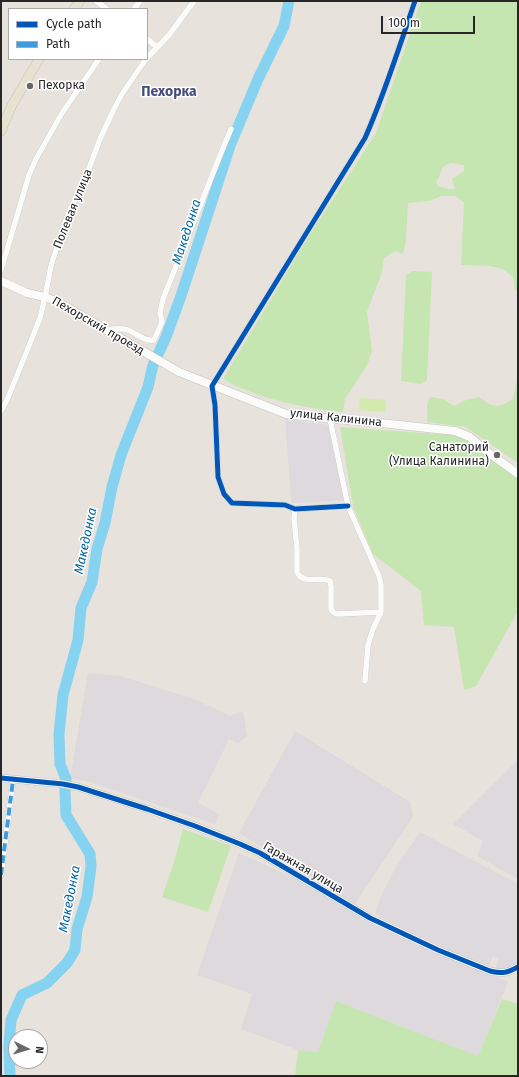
<!DOCTYPE html>
<meta charset="utf-8">
<style>
body{margin:0}
#map{position:relative;width:519px;height:1077px;overflow:hidden;background:#e7e2dc;font-family:"Fira Sans",sans-serif}
canvas{display:block}
.frame{position:absolute;inset:0;border:2px solid #272727;pointer-events:none}
.legend{position:absolute;left:8px;top:8px;width:140px;height:52px;box-sizing:border-box;background:#fff;border:1px solid #a9a9a9;margin:0;padding:5px 7px;list-style:none;font-size:12px;color:#272727}
.legend li{display:flex;align-items:center;gap:8px;height:20px}
.legend b{width:20px;border:1px solid #a9a9a9}
.north{position:absolute;left:8px;top:1029px;width:40px;height:40px;box-sizing:border-box;background:#fff;border:1px solid #a9a9a9;border-radius:50%;rotate:95deg;font-size:11px;font-weight:700;line-height:16px;text-align:center;color:#272727}
.north::after{content:'';display:block;margin:auto;width:14px;height:18px;background:#6a6866;clip-path:polygon(50% 0,100% 100%,50% 72%,0 100%)}
.scale{position:absolute;left:381px;top:16px;width:94px;height:18px;box-sizing:border-box;border:2px solid #272727;border-top:0;padding-left:5px;font-size:12px;line-height:14px;white-space:nowrap;color:#272727;-webkit-text-stroke:3px #fff;paint-order:stroke}
</style>
<div id="map">
<canvas width="519" height="1077"></canvas>
<div class="frame"></div>
<ul class="legend">
<li><b style="height:5px;background:#0057b8"></b>Cycle path</li>
<li><b style="height:5px;background:#3d9ce0"></b>Path</li>
</ul>
<div class="north">N</div>
<div class="scale">100 m</div>
</div>
<script>
const ctx = document.querySelector('canvas').getContext('2d');
ctx.lineJoin = 'round';
function fill(path, color) {
  ctx.fillStyle = color;
  ctx.fill(path, 'evenodd');
}
function stroke(path, color, width, dash) {
  ctx.strokeStyle = color;
  ctx.lineWidth = width;
  ctx.lineCap = dash ? 'butt' : 'round';
  ctx.setLineDash(dash || []);
  ctx.stroke(path);
}
function write(font, color, halo, rows, align = 'center') {
  ctx.font = font + ' "Fira Sans",sans-serif';
  ctx.lineWidth = 3;
  ctx.setLineDash([]);
  ctx.textBaseline = 'middle';
  ctx.strokeStyle = halo;
  ctx.fillStyle = color;
  for (const [text, x, y, turn = 0] of rows) {
    ctx.save();
    ctx.translate(x, y);
    ctx.rotate((+turn || 0) * Math.PI / 180);
    ctx.textAlign = isNaN(turn) ? turn : align;
    if (halo) ctx.strokeText(text, 0, 0);
    ctx.fillText(text, 0, 0);
    ctx.restore();
  }
}
fill(new Path2D(`
 M285,418l17,4 28,3 16,75 -54,3 -1,-5z
 M88,673l32,3 74,23 36,17 13,-5 4,25 -9,7 -9,-4 -31,64 22,11 -5,10 -128,-43 -17,-3z
 M295,731l115,71 3,14 -58,88 -116,-71z
 M518,760v119l-41,-23 6,-15 -30,-17z
 M420,832l98,52v80l-13,7 -10,-1 4,-11 -6,-3 -5,12 -95,-42 -18,-13 6,-17 15,-29z
 M239,853l53,24 78,46 138,59 -30,74 -142,-55 -18,51 -20,-2 -57,-21 11,-35 -55,-19z`), '#ddd9dc');
fill(new Path2D(`
 M421,1h97v291l-3,-2 -2,-13 -10,-8 -13,-3 -29,-1 3,-63 -9,-6h-13l-13,5 -21,2 -2,38 -3,13 -8,-3 -11,7 -2,14 -15,40 5,40 -5,13 -14,22 -8,11 -2,14c-43,-5 -82,-12 -120,-33l86,-143 67,-103zM451,163l13,2v6l-12,8 3,10h-7l-10,-3 -2,-4c7,-9 2,-15 15,-19z
 M412,271l20,1 -5,108 -6,4 -20,-3 5,-106z
 M518,374v89l-52,-36 -39,-5v-17l3,-8 13,2 11,7 12,-6 13,-3c15,11 18,12 34,2z
 M340,427l111,8 15,4 52,40v132l-42,75 -12,4 -10,-63 -30,-2 -3,-34 -48,-37 -20,-48z
 M183,829l48,17 -23,66 -46,-15 12,-35z
 M502,999l16,5v72h-223l3,-26 20,2 18,-51 142,55z`), '#c5e6b1');
fill(new Path2D(`
 M360,398l26,2 -1,12 -26,-2z`), '#d2ebad');
stroke(new Path2D(`
 M10,1076l-1,-29 2,-27 11,-25 25,-12 20,-20 8,-13 2,-21 10,-32 4,-31 -1,-12 -24,-39 -1,-24 1,-12 -6,-15 -1,-30 4,-39 15,-55 3,-32 11,-26 5,-33 8,-26 7,-36 9,-32 27,-68 5,-22 13,-28 15,-41 49,-150 28,-67 26,-53 5,-25`), '#86d3f1', 11);
const minor = new Path2D(`
 M96,1l11,8
 M134,9l6,-8
 M147,39l10,8
 M147,58l22,-23 25,-34
 M1,270l28,-95 7,-16 26,-46 37,-54
 M106,330c6,-1 15,-2 22,0 8,3 17,12 26,10l8,-18 -2,-9 3,-14 62,-156 6,-14
 M1,411l6,-11 22,-54 11,-28 5,-21 6,-31 9,-29 9,-25 16,-33 15,-40 14,-30 8,-15 24,-35
 M330,419l18,87 31,70 2,9v27l-8,17 -5,16 -3,36
 M348,506l-53,3 -10,-4 -53,-2 -8,-9 -6,-17 -3,-72 -3,-19 153,-248c20,-45 34,-91 50,-137
 M295,509l-1,10 3,29v24c6,13 22,4 33,9l1,5v23c2,4 3,4 7,5l43,-2
 M1,875l12,-95`);
const tertiary = new Path2D(`
 M1,778l62,6 15,3 69,22 48,17 45,18 20,9 110,65 68,32 52,21c12,3 17,2 28,-4`);
const secondary = new Path2D(`
 M1,281l26,12 18,4 13,5 121,70 107,42 18,2 77,7 74,8 15,6 15,13 33,24`);
const primary = new Path2D(`
 M74,9l6,-8
 M1,131l11,-26 27,-46`);
stroke(minor, '#c3c2c3', 6);
stroke(tertiary, '#c3c2c3', 8);
stroke(secondary, '#c3c2c3', 9);
stroke(primary, '#c3c1bf', 10);
stroke(minor, '#fbfbfa', 5.5);
stroke(tertiary, '#fbfbfa', 7);
stroke(secondary, '#fbfbfa', 8);
stroke(primary, '#e7e2d0', 9);
stroke(new Path2D(`
 M1,875l12,-95`), '#3d9ce0', 4, [8, 4]);
stroke(new Path2D(`
 M348,506l-53,3 -10,-4 -53,-2 -8,-9 -6,-17 -3,-72 -3,-19 153,-248c20,-45 34,-91 50,-137
 M1,778l62,6 15,3 69,22 48,17 45,18 20,9 110,65 68,32 52,21c12,3 17,2 28,-4`), '#0057b8', 5);
for (const [x, y, r, color] of [
 [30,86,4,"#6a6866"],
 [497,455,4,"#6a6866"]
]) {
  const dot = new Path2D();
  dot.arc(x, y, r, 0, 2 * Math.PI);
  ctx.fillStyle = color;
  ctx.fill(dot);
  stroke(dot, '#fff', 1.5);
}
write('12px', '#272727', '#fff', [
 ["Пехорка",38,86],
 ["Санаторий",489,448,"right"],
 ["(Улица Калинина)",489,462,"right"]
], 'left');
write('12px', '#272727', '#fff', [
 ["Полевая улица",73,209,-68],
 ["Пехорский проезд",98,326,30],
 ["улица Калинина",336,418,6],
 ["Гаражная улица",303,868,30]
]);
write('italic 13px', '#0066a3', '#fff', [
 ["Македонка",187,232,-72],
 ["Македонка",86,541,-78],
 ["Македонка",70,899,-79]
]);
write('bold 14px', '#444c7c', '#fff', [
 ["Пехорка",169,92]
]);
</script>
